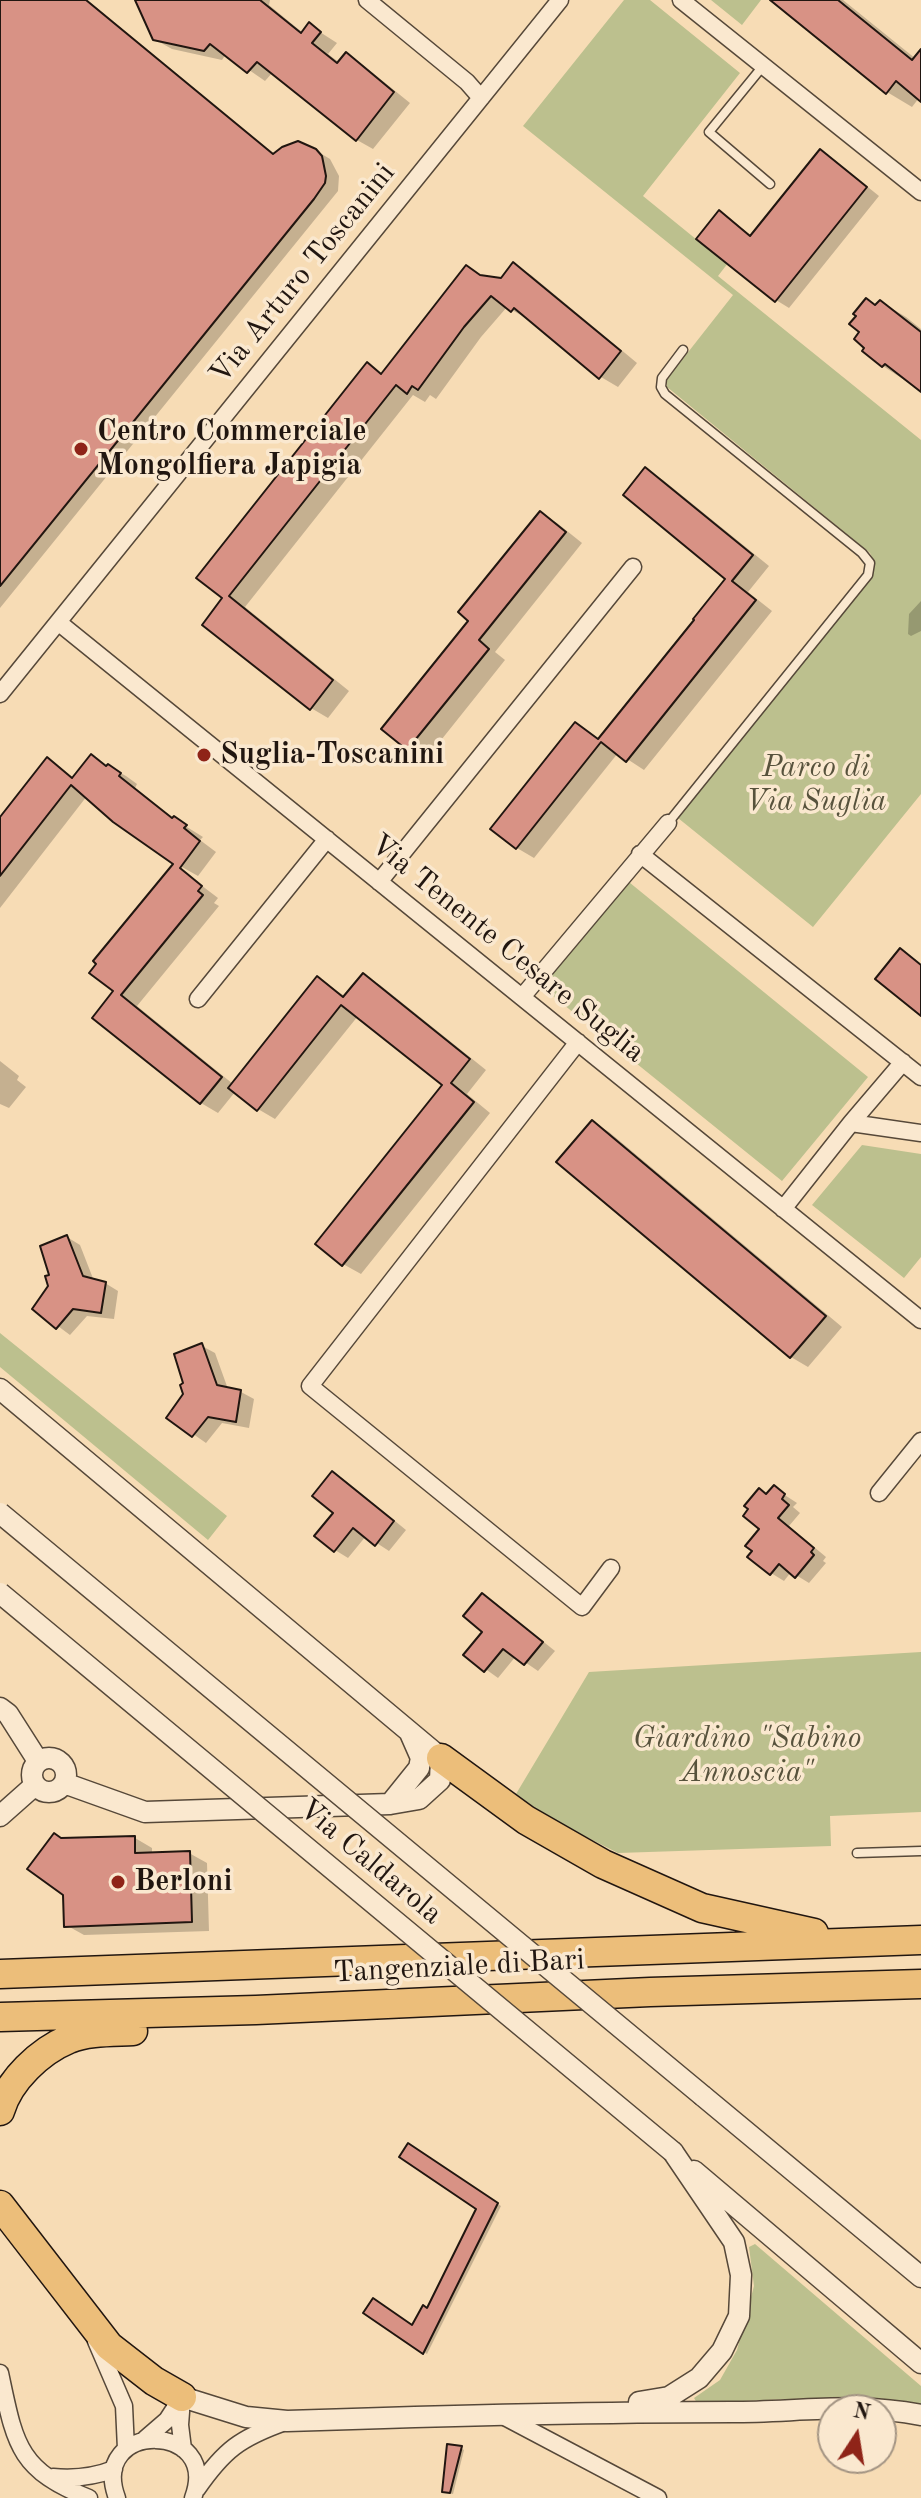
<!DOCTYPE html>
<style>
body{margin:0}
#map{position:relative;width:921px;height:2498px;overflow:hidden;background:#f7dcb5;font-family:"Old Standard TT",serif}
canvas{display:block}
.north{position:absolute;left:817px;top:2394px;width:80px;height:80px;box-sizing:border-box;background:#fae8cf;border:2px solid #a39483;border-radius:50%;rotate:12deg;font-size:22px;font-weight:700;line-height:32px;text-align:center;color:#211610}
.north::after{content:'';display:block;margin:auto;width:28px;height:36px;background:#8f2418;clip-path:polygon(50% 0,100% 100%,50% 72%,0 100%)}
</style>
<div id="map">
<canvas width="921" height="2498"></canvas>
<div class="north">N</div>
</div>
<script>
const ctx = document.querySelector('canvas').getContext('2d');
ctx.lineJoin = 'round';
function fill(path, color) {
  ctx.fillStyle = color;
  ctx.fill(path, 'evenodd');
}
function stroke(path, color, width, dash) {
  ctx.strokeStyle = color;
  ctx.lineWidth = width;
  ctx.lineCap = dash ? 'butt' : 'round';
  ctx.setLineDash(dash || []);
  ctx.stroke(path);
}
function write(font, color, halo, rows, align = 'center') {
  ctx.font = font + ' "Old Standard TT",serif';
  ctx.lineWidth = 7;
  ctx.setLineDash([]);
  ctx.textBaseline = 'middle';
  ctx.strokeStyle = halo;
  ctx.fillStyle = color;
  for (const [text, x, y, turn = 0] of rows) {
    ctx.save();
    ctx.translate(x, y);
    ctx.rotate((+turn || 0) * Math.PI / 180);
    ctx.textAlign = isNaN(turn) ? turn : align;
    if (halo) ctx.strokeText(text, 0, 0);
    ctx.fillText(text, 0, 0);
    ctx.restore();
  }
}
fill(new Path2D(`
 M624,0h26l90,73 -97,123 75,61 17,-3 -17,22 203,164v354l-108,133 -135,-109 193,-239 4,-15 -5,-11 -203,-166v-8l66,-84 -210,-169z
 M711,0h50l-19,25z
 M624,878l244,199 -86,104 -239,-193 3,-3 -5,-4z
 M862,1145l59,9v103l-17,21 -92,-73z
 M0,1333l227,183 -19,24 -208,-173z
 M921,1652v160l-91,4 1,30 -213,7 -69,-35 -33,-24 73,-122z
 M755,2244l166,142v20c-75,-13 -148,-6 -224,-3l-3,-5 26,-18 17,-30 17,-64 -5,-39z`), '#bcc08e');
fill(new Path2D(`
 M0,0h87l188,155 40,-5 15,9 9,17 -1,15 -338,417z
 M137,0h133l-1,5 34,28 6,-8 28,18 -9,11 12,9 6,-8 17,10 47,38 -37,46 -16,-9 -84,-68 -8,9 -39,-27 -4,6 -50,-11 -18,-10z
 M783,0h60l73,59 5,-6v46l-2,-1 -7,9 -25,-15z
 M821,152l12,7 46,37 -90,112 -13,-8 -56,-88 32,24z
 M514,265l17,10 106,88 -19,24 -17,-10 -72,-57 -22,-13 -26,30 -45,62 -6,-4 -5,7 -12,-7 -168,212 104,84 -21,27 -17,-10 -86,-110 142,-233 16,9 102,-96 17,2z
 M881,302l25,15 15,12v62l-38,-25 -6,-59z
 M646,470l17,10 106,86 -21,26 24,19 -128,159 -26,-17 -84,105 -17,-10 59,-123 24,15 128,-162z
 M540,513l17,10 25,20 -87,109 10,8 -79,99 -18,-10 -24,-20 87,-109z
 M921,601v30l-10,5 -3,-2 1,-20z
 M91,757l35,19 11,8 -2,4 39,31 29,18 -3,3 16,12 -18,24 -16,-9 -2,2 38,29 -4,5 5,3 -82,100 96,78 85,-106 28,19 17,-22 17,10 106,85 -19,24 23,19 -129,161 -18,-10 102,-179 -87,-69 -83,103 -17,-10 -23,-17 -17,21 -17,-10 -85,-112 60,-127 -89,-68 -87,112v-90l47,-58 27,18z
 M0,1061l19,15 -2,4 9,7 -17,21 -9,-4z
 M592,1122l17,10 233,195 -34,40 -17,-10z
 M67,1237l13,8 14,36 11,2 13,8 -4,28 -27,-3 -17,19 -35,-26 16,-23 1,-10z
 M202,1346l13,7 13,36 13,3 13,7 -5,29 -27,-5 -16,20 -37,-26 17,-22z
 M333,1473l13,8 60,49 -17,21 -23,-15 -18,22 -13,-8 1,-37z
 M774,1488l23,15 -4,4 7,6 -11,13 37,31 -3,4 3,2 -17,20 -18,-11 -7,9 -13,-8 -9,-44 6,-34z
 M482,1595l13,8 60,48 -17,20 -22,-15 -18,22 -32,-23 19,-23z
 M135,1838l17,10v6l37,-1 18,10 2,68 -125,4 -18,-10z
 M409,2145l92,61 -74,148 -61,-42 47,15 15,-17 50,-101z
 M461,2448l3,2 -11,44 -5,-1 -4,-2z`), '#0003');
const building = new Path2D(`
 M0,0h86l187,154 9,-7 16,-6 18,8 6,7 4,20 -1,7 -11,16 -314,387z
 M135,0h125l41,33 8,-11 12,10 -9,11 25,20 9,-11 48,40 -38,49 -99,-79 -10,11 -37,-29 -6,7 -51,-11z
 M770,0h68l74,60 9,-11v53l-25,-21 -10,13z
 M820,149l47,38 -92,115 -79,-63 23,-29 31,26z
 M513,262l108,89 -22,28 -85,-71 -3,4 -20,-16 -27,31 -46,63 -6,-4 -5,8 -11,-9 -167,211 104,84 -23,30 -108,-85 20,-27 -26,-20 171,-216 14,12 85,-109 14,10 21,3z
 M866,298l9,7 5,-5 41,32v60l-36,-28 -3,3 -20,-16 2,-3 -10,-9 5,-7 -10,-8 7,-8 -3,-2z
 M645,467l108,88 -21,26 24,19 -130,162 -25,-20 -85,107 -26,-20 85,-107 23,17 96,-119 -1,-1 32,-40 -102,-84z
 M540,511l26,21 -87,108 10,9 -82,101 -26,-21 87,-108 -10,-9z
 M91,754l15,12 2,-2 13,9 -2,3 53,42 2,-2 13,9 -3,3 16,13 -20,27 22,18 -4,5 5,4 -82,100 101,82 -22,27 -108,-86 21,-27 -24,-18 7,-9 -3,-3 80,-97 -60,-42 -42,-37 -71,91v-59l47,-60 25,21z
 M900,948l21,17v51l-46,-37z
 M363,973l107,86 -19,24 23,19 -132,164 -27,-22 127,-159 -101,-80 -84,106 -29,-23 89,-112 26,21z
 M592,1120l234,196 -36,42 -234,-196z
 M67,1235l16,41 23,6 -5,31 -28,-4 -17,20 -24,-20 16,-23 -3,-10 4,-1 -9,-29z
 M202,1343l15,42 24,5 -5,32 -28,-5 -16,20 -26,-19 17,-24 -3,-9 3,-2 -9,-29z
 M332,1471l62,50 -19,25 -22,-18 -19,24 -20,-16 19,-23 -21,-17z
 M774,1485l11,9 -3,5 7,6 -11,13 36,30 -3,4 3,3 -19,23 -16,-14 -9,11 -23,-18 5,-6 -7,-5 14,-17 -16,-13 5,-7 -4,-3 15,-18 7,6z
 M482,1593l61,49 -19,23 -21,-16 -19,23 -21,-17 19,-23 -19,-16z
 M54,1833l7,5 74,-2v17l55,-2 2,71 -128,5 -1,-32 -36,-26z
 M408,2143l90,60 -75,151 -60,-41 10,-15 39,27 11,-20 4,3 49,-99 -77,-52z
 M447,2444l15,2 -12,47 -8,-1z`);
fill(building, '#d89285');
stroke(building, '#211610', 2);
const service = new Path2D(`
 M763,66l-54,66 61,52
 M668,823l200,-248 2,-12 -8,-10 -197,-159 -4,-7 1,-9 21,-28
 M857,1853l64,-2`);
const minor = new Path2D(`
 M367,0l100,82 14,16
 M681,0l240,192
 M58,622l863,698
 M0,694l560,-694
 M640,854l281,223
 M379,882l254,-315
 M522,997l146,-174
 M198,999l129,-160
 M578,1042l-268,344 272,221 29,-39
 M851,1123l52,-61
 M783,1209l68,-86 70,10
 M879,1493l42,-52
 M96,2341l28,65 2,43
 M0,2373c15,70 17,97 89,125
 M182,2399l-2,26 3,24
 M501,2415l157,83
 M145,2439l22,-19 15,-23
 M53,2477c22,2 41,0 61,-8
 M197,2489c27,-39 43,-51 88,-67
 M117,2498c-29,-78 105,-77 76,0`);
const tertiary = new Path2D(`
 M0,1389l441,369 -1,22 -21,19 -29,5 -245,8 -81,-29
 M0,1708l8,6 30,47
 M32 1775a17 17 0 1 1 34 0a17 17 0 1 1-34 0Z
 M390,1804l29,-36 2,-10 -11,-25
 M0,1816l35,-31
 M703,2096l218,181
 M694,2171l227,192
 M182,2397l64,20 41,4c148,-5 297,-9 445,-9 64,0 127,-10 189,3
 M639,2402l30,-5 30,-19 23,-27 17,-35 2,-41 -7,-33 -61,-90`);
const trunk = new Path2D(`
 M441,1758l85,62 77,44 99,44 112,25
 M0,1974l921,-34
 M0,2017l256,-7 394,-18 271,-8
 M0,2111c9,-31 40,-60 69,-72 18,-8 45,-7 64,-8
 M0,2205l109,141 45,35 28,16`);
stroke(service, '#564839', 11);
stroke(minor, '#564839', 19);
stroke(tertiary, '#564839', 23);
stroke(trunk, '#211610', 31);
stroke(service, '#fae8cf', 8);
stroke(minor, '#fae8cf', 16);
stroke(tertiary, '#fae8cf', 20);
stroke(trunk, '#ecbe7a', 28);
const tertiaryBridge = new Path2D(`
 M0,1513l703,583
 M0,1593l673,559`);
stroke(tertiaryBridge, '#564839', 23, []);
stroke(tertiaryBridge, '#fae8cf', 20);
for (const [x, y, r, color] of [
 [81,449,8,"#8f2418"],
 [204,755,8,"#8f2418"],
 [118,1882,8,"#8f2418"]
]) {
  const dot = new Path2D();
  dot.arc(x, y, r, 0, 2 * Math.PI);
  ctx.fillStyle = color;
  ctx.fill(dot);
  stroke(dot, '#fae8cf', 3);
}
write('30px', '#211610', '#fae8cf', [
 ["Via Arturo Toscanini",303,274,-51],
 ["Via Tenente Cesare Suglia",507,949,39],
 ["Via Caldarola",370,1862,40],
 ["Tangenziale di Bari",459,1967,-3]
]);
write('bold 30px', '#211610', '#fae8cf', [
 ["Centro Commerciale",97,432],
 ["Mongolfiera Japigia",97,466],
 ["Suglia-Toscanini",220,755],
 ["Berloni",134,1882]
], 'left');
write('italic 30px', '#57523c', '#fae8cf', [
 ["Parco di",816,768],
 ["Via Suglia",816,802],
 ["Giardino \"Sabino",747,1739],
 ["Annoscia\"",747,1773]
]);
</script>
